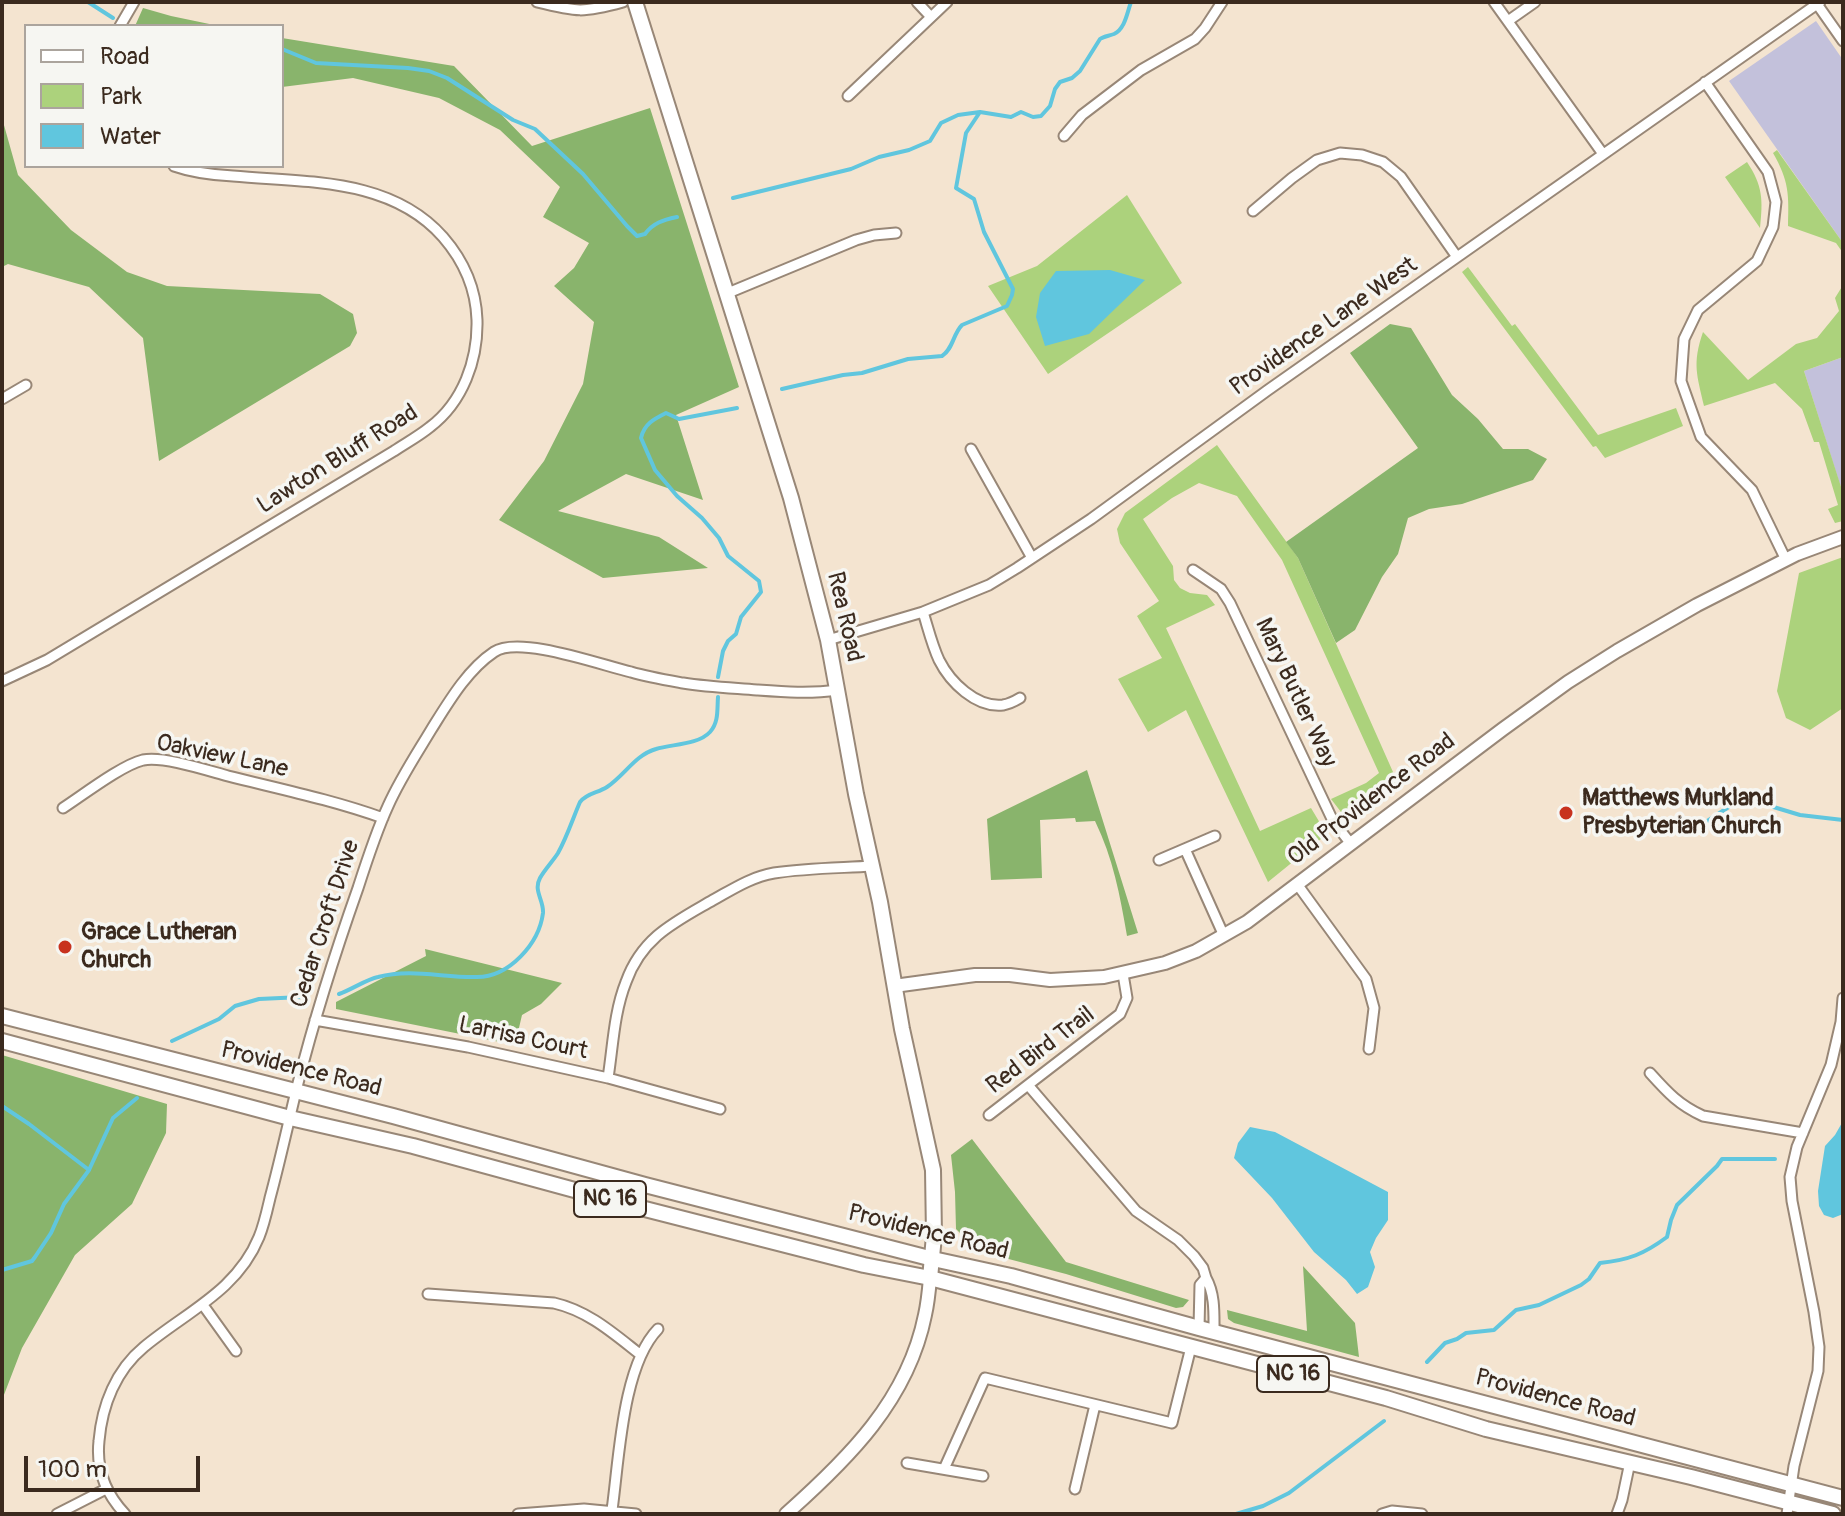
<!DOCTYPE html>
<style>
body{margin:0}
#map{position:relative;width:1845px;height:1516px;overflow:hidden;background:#f4e4d0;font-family:Pangolin,sans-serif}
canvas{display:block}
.frame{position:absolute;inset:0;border:4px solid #3b2a1e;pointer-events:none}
.legend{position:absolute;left:24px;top:24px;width:260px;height:144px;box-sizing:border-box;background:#f6f6f2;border:2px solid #aba49d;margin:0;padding:10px 14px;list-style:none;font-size:24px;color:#3b2a1e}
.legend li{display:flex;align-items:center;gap:16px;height:40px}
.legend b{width:40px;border:2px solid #aba49d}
.scale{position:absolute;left:24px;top:1456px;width:176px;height:36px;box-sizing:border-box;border:4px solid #3b2a1e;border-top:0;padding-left:10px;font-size:24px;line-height:28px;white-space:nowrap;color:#3b2a1e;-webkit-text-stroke:6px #f6f6f2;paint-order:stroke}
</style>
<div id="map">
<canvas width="1845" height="1516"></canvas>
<div class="frame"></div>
<ul class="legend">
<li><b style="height:10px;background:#fff"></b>Road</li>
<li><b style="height:22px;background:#acd27c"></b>Park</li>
<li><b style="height:22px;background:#60c6de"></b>Water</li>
</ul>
<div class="scale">100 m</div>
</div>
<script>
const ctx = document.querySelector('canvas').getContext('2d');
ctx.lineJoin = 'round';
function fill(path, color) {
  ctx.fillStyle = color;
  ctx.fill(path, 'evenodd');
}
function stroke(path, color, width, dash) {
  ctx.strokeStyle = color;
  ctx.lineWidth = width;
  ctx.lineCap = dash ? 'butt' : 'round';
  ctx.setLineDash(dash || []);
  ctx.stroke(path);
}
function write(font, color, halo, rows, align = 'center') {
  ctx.font = font + ' Pangolin,sans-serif';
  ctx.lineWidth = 7;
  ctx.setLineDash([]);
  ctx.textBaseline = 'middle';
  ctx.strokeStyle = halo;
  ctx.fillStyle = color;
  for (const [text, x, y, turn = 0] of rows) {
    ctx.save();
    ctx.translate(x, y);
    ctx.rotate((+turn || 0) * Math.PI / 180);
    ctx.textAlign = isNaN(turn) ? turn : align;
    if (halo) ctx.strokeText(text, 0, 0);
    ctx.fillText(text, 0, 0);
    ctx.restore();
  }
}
fill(new Path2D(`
 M1816,21l27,39v183l-114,-162z
 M1843,357v137l-39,-123z`), '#c3c1db');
fill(new Path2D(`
 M1777,150l66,93v10l-7,-10 -48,-17c1,-32 1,-45 -15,-73z
 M1747,162c16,24 16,38 13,66l-35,-51z
 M1127,195l55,88 -134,91 -60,-88 49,-20z
 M1468,267l44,59 3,-2 83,111 78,-27 7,18 -78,32 -9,-12 -3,1 -131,-175z
 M1843,285v72l-39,14 39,122v28l-8,2 -7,-14 10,-4 -19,-63h-5l-12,-33 -27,-26 -71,23c-7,-31 -12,-42 -1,-74l45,48 48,-36 21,-6 22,-27 -4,-13z
 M1217,445l81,113 99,223 -45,33 -11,-2 -10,-13 35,-16 13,-10 -97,-213 -45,-64 -38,-13 -27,15 -29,21 30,47 1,14 6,8 10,5 17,2 8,10 -49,23 94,203 51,-23 12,20 -2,11 -53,43 -82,-172 -38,22 -30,-53 44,-21 -25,-42 22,-15 -39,-58 -3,-14 8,-16z
 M1843,557v151l-33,22 -24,-12 -9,-27 22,-118z`), '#acd27c');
fill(new Path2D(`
 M143,8l28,8 48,10h-84z
 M282,38l172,28 78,80 118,-38 89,279 -63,28 27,85 -77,-26 -68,37 101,26 49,31 -105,10 -104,-58 45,-59 39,-77 11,-62 -40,-36 20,-18 15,-25 -46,-26 17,-30 -60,-57 -61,-32 -86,-20 -71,9z
 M2,118l16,57 53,55 56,42 40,14 153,8 33,20 4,19 -7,13 -191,115 -16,-123 -54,-51 -81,-23 -6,3z
 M1390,324l21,4 41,67 26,24 25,30h25l19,10 -14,21 -71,24 -33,5 -21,9 -10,36 -16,23 -27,53 -19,13 -38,-85 -12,-16 132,-94 -68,-95z
 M1087,770l51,163 -11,3c-7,-41 -14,-78 -32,-115l-19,1 -1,-4 -35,2 2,58 -51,2 -4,-61z
 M425,949l137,34 -21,21 -19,11 -7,30 -179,-36v-7l90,-46z
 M2,1055l165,49 -1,29 -34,71 -57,51 -53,93 -20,52z
 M972,1139l94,123 123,38 -6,7 -7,1 -110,-34 -88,-23 -22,-22 -1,-37 -4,-37z
 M1303,1266l52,57 4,34 -125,-34 -6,-4 -1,-9 80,21z`), '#89b46c');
fill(new Path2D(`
 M1110,270l35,10 -56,54 -44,12 -9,-29 4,-24 16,-22z
 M1843,1121v93l-10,4 -9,-3 -5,-9 -1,-15 7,-45 10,-11z
 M1250,1127l25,5 113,60v28l-12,18 -6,14 5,15 -7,20 -11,7 -11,-14 -32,-28 -42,-54 -38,-40 4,-15z`), '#60c6de');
stroke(new Path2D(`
 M88,2l25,16
 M282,49l34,14 92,5 21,3 18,7 66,42 22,9 48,45 44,52 10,10 8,-2c8,-11 18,-14 32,-17
 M733,198l118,-29 28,-12 30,-7 21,-9 11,-18 17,-8 22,-3 31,5 10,-5 12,5 8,-1 9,-10 5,-17 5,-7 12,-4 8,-7 20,-32c4,-3 9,-3 14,-5 11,-5 13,-21 17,-32
 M782,389l61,-14 19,-2 46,-14 34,-3c11,-7 11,-22 20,-31l45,-19 5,-11 1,-6 -29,-57 -10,-33 -18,-11 10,-55 14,-21
 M718,677l5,-26 5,-10 8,-7 5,-17 20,-25 -2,-11 -31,-25 -9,-18 -17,-20 -25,-22 -22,-26 -14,-32c3,-14 13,-19 25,-25l13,6 58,-11
 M1695,829l43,-28 9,-2 53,16 43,5
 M339,994c12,-4 28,-15 39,-17 33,-9 66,1 99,0 32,0 62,-33 66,-64 1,-13 -10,-22 -3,-35 5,-9 13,-17 18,-25 9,-16 15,-35 22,-51 7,-9 18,-9 27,-15 18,-12 28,-32 49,-38 16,-5 42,-4 54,-17 9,-10 7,-23 8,-35
 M172,1041l47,-22 16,-13 24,-7 43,-2
 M2,1106l27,18 60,46
 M2,1270l30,-9 3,-4 16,-24 13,-29 25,-34 24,-52 24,-20
 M1427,1362l18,-19 12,-4 9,-6 28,-3 22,-20 23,-5 42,-20 8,-6 11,-16c29,-3 44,-9 67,-26l4,-17 6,-15 40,-39 5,-7h53
 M1236,1514l27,-8 26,-13 95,-72`), '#60c6de', 4);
const minor = new Path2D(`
 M537,2c40,10 46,11 86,0
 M917,2l14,15
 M1494,2l109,152
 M1817,4l26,37
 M1508,21l27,-19
 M120,26l14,-24
 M1705,82l63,90 8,30 -3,25 -16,34 -59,49 -14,29 -3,42 20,56 51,53 34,70
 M848,96l99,-94
 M1064,136l18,-21 59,-45 54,-31 10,-11 17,-26
 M1253,211l39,-33 25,-18 23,-7 22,2 21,7 18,15 56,80
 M728,293l128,-53 18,-5 22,-2
 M2,399l24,-14
 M971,449l61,109
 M1193,570l28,19 9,14 103,218 18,23
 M923,612c5,16 9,33 16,48 11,22 37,48 64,45 6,-1 12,-4 17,-7
 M828,640l95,-28 66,-27 28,-17 74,-49 177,-129 552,-388
 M2,681l45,-21 347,-209c12,-8 25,-15 36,-24 33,-25 48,-67 47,-107 -1,-31 -14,-60 -34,-83 -53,-60 -137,-54 -210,-61 -20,-1 -39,-3 -59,-10
 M63,808c20,-13 59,-43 80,-48 21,-4 63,10 85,16 52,13 105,24 155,42
 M1185,849l39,87
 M1159,860l56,-24
 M1297,884l69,95 8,29 -5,41
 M315,1020l153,27 140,31 112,31
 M1650,1073c18,20 29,32 53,43l100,17
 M608,1078c5,-32 6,-66 18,-96 16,-45 49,-60 87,-82 20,-11 38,-23 61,-27 32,-5 65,-5 98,-7
 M1028,1085l108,126 42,29 16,16 9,12 3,10
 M989,1115l131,-101 7,-16 -4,-24
 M428,1294l126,9c35,8 60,31 87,52
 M203,1305l33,46
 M1199,1328l1,-43 6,-7c9,16 8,35 8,54
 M907,1463l76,13
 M944,1469l41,-91 187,45 19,-76
 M1075,1489l20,-84
 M612,1510c7,-49 10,-144 46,-181
 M57,1514l49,-25
 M125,1514c-19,-20 -29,-45 -26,-73 3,-36 17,-71 45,-94 42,-35 93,-56 115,-110 5,-12 8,-26 11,-39 10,-37 18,-74 27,-111 17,-67 38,-134 61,-199 9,-28 18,-56 30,-82 12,-27 28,-51 43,-76 17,-27 36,-60 63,-78 25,-17 107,13 137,20 17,5 35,8 52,11 25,4 50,5 74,7 27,2 53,4 80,0
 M518,1514l66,-5 52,5
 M1382,1514l10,-3 30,3
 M1617,1514l5,-14 8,-38
 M1787,1514l7,-48 24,-95 1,-24 -5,-35 -22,-111 -2,-24 7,-30 34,-82 10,-43 2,-24`);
const tertiary = new Path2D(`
 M894,986l81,-11h35l40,5 54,-3 61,-14 31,-12 51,-29 256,-193 65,-47 49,-31 80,-46 100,-51 46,-17
 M786,1514c62,-55 122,-114 139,-199 3,-13 4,-25 5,-37`);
const secondary = new Path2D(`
 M635,2l156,496 37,142 28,154 24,108 22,127 31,141 1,66 -4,42`);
const primary = new Path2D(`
 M2,1016l391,100 252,69 288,74 78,17 188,52 644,170
 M2,1041l288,77 123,28 224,61 227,58 66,13 456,120 100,31 205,48 142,37`);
stroke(minor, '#988777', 13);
stroke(tertiary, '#988777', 16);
stroke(secondary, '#988777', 18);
stroke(primary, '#988777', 18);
stroke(minor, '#fff', 9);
stroke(tertiary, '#fff', 12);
stroke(secondary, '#fff', 14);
stroke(primary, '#fff', 14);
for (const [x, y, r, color] of [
 [1566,813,8,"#c8321e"],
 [65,947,8,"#c8321e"]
]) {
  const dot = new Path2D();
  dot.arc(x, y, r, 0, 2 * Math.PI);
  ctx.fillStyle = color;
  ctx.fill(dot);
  stroke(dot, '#f6f6f2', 3);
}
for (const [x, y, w] of [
 [610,1199,72],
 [1293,1374,72]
]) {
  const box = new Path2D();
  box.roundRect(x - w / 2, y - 18, w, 36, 6);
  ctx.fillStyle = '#f6f6f2';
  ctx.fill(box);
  stroke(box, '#3b2a1e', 2);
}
write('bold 22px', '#3b2a1e', null, [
 ["NC 16",610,1199],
 ["NC 16",1293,1374]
]);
write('24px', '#3b2a1e', '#f6f6f2', [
 ["Providence Lane West",1324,327,-35],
 ["Lawton Bluff Road",338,460,-32],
 ["Rea Road",844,617,77],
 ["Mary Butler Way",1295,693,65],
 ["Oakview Lane",222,757,12],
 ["Old Providence Road",1372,800,-37],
 ["Cedar Croft Drive",326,924,-72],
 ["Larrisa Court",523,1039,12],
 ["Red Bird Trail",1041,1051,-37],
 ["Providence Road",301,1070,14],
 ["Providence Road",928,1233,14],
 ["Providence Road",1555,1399,15]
]);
write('bold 24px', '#3b2a1e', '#f6f6f2', [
 ["Matthews Murkland",1582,799],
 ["Presbyterian Church",1582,827],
 ["Grace Lutheran",81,933],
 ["Church",81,961]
], 'left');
</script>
